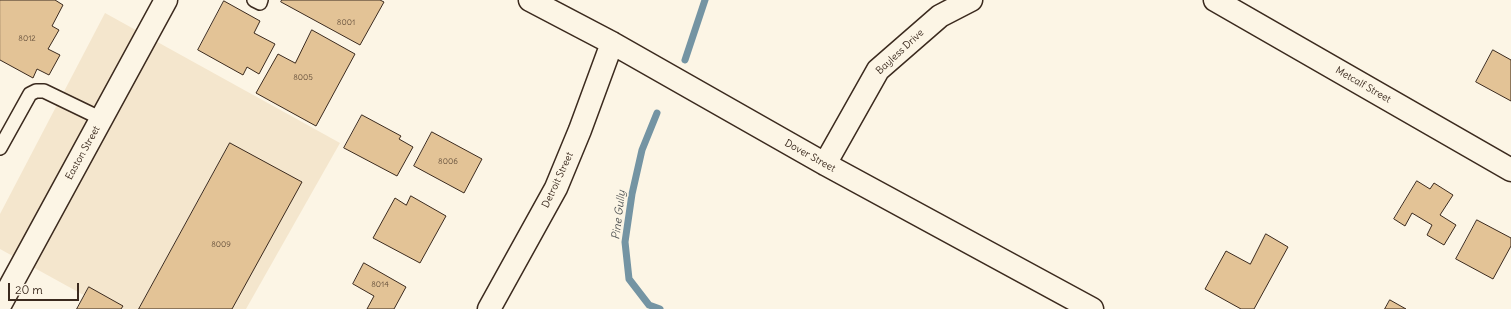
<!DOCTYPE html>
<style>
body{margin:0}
#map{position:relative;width:1511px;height:309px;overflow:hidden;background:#fcf5e5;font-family:Delius,sans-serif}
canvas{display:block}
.scale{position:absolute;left:8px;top:283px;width:71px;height:18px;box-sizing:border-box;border:2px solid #3b2a1e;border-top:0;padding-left:5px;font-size:12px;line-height:14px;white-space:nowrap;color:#3b2a1e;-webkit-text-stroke:3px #fcf5e5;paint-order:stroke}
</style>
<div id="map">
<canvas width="1511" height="309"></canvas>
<div class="scale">20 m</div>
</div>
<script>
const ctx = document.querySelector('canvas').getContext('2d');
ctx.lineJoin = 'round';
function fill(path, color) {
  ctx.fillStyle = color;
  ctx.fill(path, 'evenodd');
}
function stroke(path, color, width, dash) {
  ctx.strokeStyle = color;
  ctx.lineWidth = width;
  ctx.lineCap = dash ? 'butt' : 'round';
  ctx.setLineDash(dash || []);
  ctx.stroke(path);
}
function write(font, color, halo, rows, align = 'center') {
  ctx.font = font + ' Delius,sans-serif';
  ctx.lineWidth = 3;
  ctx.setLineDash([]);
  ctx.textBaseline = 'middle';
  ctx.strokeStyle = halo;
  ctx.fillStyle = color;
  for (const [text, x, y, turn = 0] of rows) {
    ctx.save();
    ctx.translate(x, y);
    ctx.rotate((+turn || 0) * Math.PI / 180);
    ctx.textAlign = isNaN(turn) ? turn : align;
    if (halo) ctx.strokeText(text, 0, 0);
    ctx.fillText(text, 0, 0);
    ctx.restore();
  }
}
fill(new Path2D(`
 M105,13l235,130 -94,166h-137l-109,-60v-35z`), '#f4e6cd');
stroke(new Path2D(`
 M685,60l20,-60
 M657,113l-15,37 -10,44 -7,48 4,37 20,26 11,4`), '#7494a3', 7);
const building = new Path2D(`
 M0,0h55l8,5 -11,21 7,4 -11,19 12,6 -11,20 -12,-6 -4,9 -33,-18z
 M282,0h98l4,2 -24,43 -79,-43z
 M224,1l36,20 -6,12 21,11 -16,30 -12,-7 -4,8 -45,-25z
 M312,30l43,24 -39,72 -60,-33 22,-39 17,9z
 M1493,50l18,10v41l-35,-19z
 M362,115l39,21 -2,3 14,8 -16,29 -53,-28z
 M432,132l50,27 -18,34 -50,-27z
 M230,143l72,39 -70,127h-93z
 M1417,181l13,8 4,-6 19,12 -13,20 16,10 -12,20 -17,-10 5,-10 -20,-12 -7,13 -11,-7z
 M411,196l35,20 -26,47 -47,-25 22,-40 11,7z
 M1477,220l34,18v8l-18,33 -37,-20z
 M1266,234l22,13 -34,62h-13l-36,-20 21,-38 24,13z
 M364,263l42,24 -12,22h-27l7,-13 -21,-12z
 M89,287l34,19 -2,3h-44z
 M1390,300l16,9h-21z`);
fill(building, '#e3c396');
stroke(building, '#3b2a1e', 1);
const lane = new Path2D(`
 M254,0l6,3 1,-3
 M0,148l30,-54 6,-3h8l58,28`);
const street = new Path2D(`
 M530,0l82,43 213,121 267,145
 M1215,0l296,170
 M825,164l53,-94 62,-54 31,-16
 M0,305l166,-305
 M489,309l67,-121 24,-58 32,-87`);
stroke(lane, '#3b2a1e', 16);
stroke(street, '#3b2a1e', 25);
stroke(lane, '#fcf5e5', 13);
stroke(street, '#fcf5e5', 22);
write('8px', '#65503c', null, [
 ["8001",346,23],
 ["8012",27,39],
 ["8005",303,78],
 ["8006",448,162],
 ["8009",221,245],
 ["8014",380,285]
]);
write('10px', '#3b2a1e', '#fcf5e5', [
 ["Bayless Drive",900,52,-43],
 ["Metcalf Street",1363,85,30],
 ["Easton Street",83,153,-61],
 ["Dover Street",810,156,29],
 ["Detroit Street",558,180,-65]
]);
write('italic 11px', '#535656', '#fcf5e5', [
 ["Pine Gully",619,215,-83]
]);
</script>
